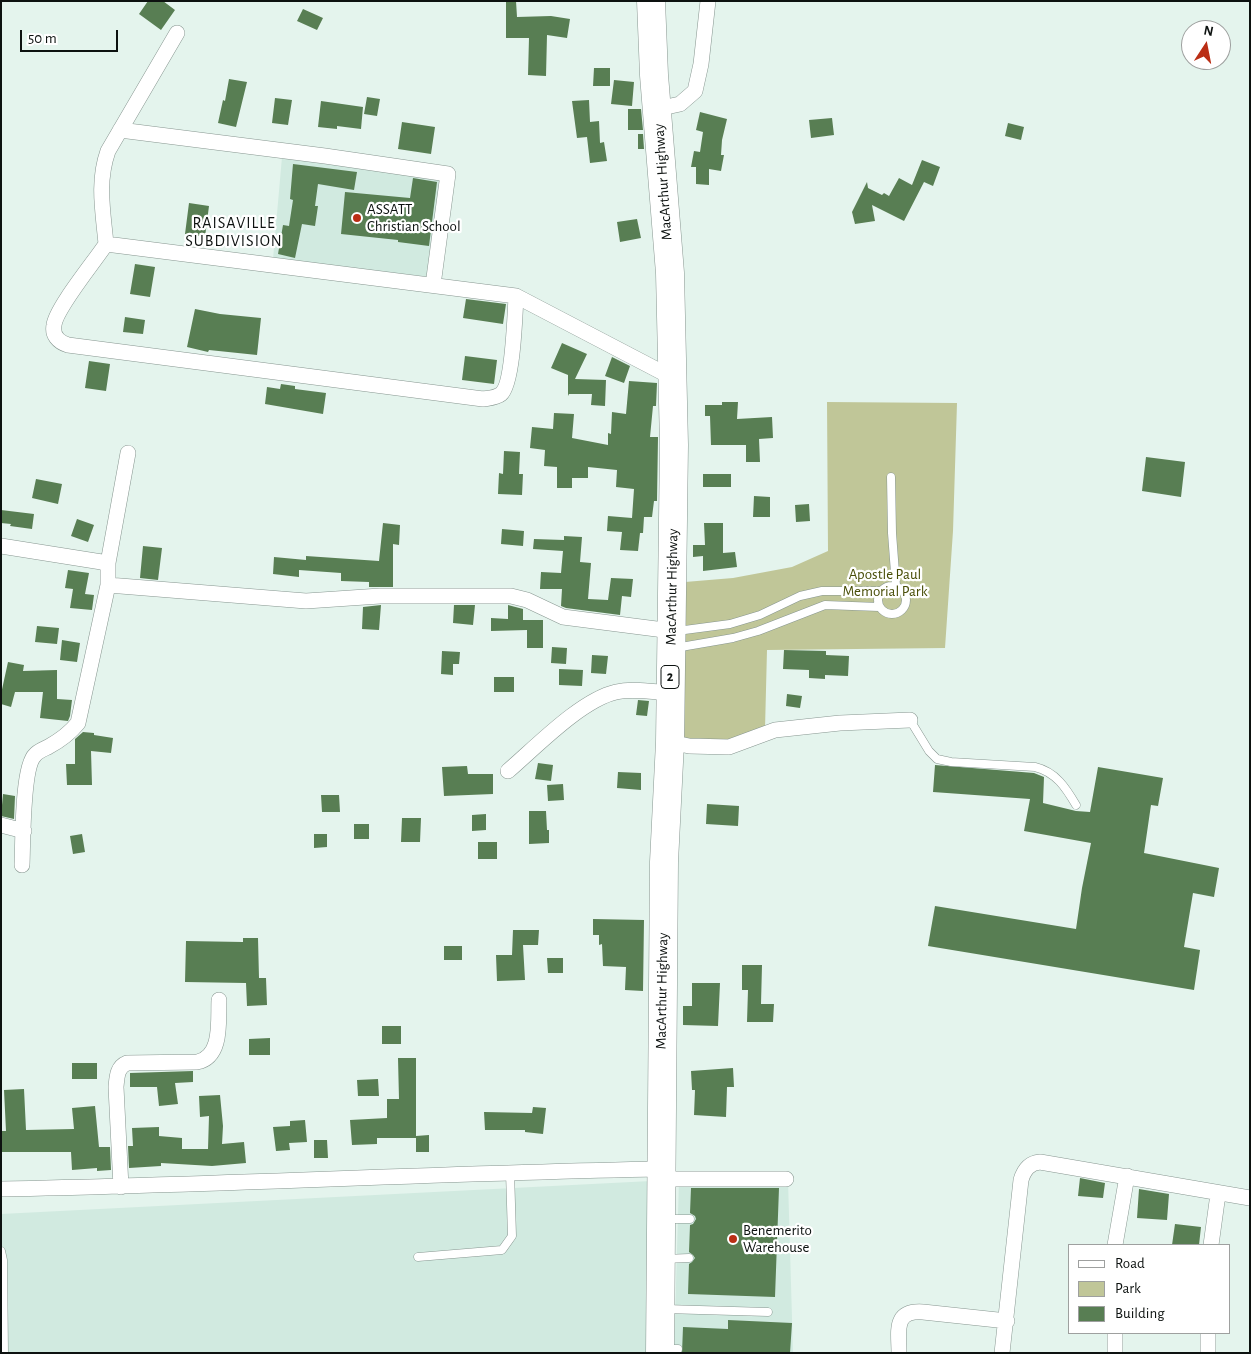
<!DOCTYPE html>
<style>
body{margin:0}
#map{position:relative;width:1251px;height:1354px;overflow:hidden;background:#e4f4ed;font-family:"Alegreya Sans",sans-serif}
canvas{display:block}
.frame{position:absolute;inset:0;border:2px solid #0d1210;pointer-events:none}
.legend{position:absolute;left:1068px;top:1244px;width:162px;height:90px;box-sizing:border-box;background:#fff;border:1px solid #9ea09f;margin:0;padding:6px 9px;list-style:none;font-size:15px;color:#0d1210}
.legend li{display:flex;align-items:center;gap:10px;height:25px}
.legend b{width:25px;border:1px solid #9ea09f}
.north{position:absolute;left:1181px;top:20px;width:50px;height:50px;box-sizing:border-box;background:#fff;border:1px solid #9ea09f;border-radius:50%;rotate:11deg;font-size:14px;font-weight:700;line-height:20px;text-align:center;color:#0d1210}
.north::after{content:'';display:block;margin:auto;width:18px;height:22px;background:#ba2e15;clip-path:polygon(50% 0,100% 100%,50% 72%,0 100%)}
.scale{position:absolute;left:20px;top:30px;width:98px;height:22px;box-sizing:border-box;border:2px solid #0d1210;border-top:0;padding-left:6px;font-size:15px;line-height:18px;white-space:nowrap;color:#0d1210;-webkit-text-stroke:4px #fff;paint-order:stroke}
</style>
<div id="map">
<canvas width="1251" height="1354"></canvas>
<div class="frame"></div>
<ul class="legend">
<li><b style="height:6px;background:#fff"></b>Road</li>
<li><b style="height:14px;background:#c0c698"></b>Park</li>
<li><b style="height:14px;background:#587e53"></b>Building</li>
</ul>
<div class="north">N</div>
<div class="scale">50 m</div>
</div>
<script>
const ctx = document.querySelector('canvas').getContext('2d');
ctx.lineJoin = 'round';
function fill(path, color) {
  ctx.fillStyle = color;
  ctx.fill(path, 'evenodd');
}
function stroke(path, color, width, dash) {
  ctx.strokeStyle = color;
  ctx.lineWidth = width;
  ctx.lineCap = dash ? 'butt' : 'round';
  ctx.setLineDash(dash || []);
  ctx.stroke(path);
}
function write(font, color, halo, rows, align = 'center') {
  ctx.font = font + ' "Alegreya Sans",sans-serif';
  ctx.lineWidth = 4.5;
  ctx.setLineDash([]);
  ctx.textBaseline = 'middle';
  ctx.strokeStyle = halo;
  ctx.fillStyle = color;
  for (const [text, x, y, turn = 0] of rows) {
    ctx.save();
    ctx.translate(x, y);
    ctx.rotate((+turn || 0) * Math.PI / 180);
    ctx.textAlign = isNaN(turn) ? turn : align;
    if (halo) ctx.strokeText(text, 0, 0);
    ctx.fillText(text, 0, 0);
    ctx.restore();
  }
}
fill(new Path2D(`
 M282,157l161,20 -13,100 -157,-18z
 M679,1180h109l5,173h-119z
 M651,1181l-1,172h-649v-139z`), '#d1eae0');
fill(new Path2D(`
 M827,402l130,1 -4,128 -8,117 -178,2 -2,79 -35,15 -48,-1 3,-161 48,-4 59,-11 36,-16z`), '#c0c698');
fill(new Path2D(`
 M148,1h15l12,9 -14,20 -22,-16z
 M506,1h10l1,16 34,-1 19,3 -3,19 -20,-3 -1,41 -18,-1 1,-37h-23z
 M303,9l20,9 -6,12 -20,-9z
 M594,68h16v18h-17z
 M229,79l18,3 -11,45 -18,-4 5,-23 2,1z
 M614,80l20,2 -2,24 -21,-2z
 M367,97l13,2 -3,17 -13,-2z
 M275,98l17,2 -4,25 -16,-2z
 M589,100l1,22 9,-1 1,22 4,-1 3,19 -17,2 -3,-26 -10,1 -5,-37z
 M321,101l42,6 -2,22 -24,-3v3l-19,-2z
 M628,109h13l2,21h-15z
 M700,112l27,7 -5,21 -1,15h3l-3,16 -12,-2v16l-13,-1v-17h-5l3,-16 6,1 3,-20 -7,-2z
 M832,118l2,17 -23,3 -2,-18z
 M402,122l33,5 -4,27 -33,-5z
 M1008,123l16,4 -3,13 -16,-4z
 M638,134h5l1,15h-6z
 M922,160l18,7 -7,19 -9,-4 -20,39 -32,-16 3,16 -20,3 -3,-12 15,-30 1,6 14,7 2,-2 5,3 10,-18 13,7z
 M293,164l64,8 -3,18 -36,-6 -3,22h3l-3,20 -13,-2 -7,34 -17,-4 5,-29 6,1 4,-26 -3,-1z
 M413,178l24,4 -8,64 -31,-4v-2l-57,-6 4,-42 65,6z
 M189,203l20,3 -4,31 -20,-3z
 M637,219l4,19 -21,4 -3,-20z
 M135,264l20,3 -5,30 -20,-3z
 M466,299l40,5 -3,20 -40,-6z
 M195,309l25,5 41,4 -4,37 -48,-5 -1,2 -21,-5z
 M125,317l20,3 -2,14 -20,-2z
 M562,343l25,11 -12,25 31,1 -1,26 -14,-1 1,-11h-23l-1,2v-21l-17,-7z
 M465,356l32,4 -3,24 -32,-4z
 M612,357l18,9 -6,17 -19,-7z
 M89,361l21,3 -4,27 -21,-3z
 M629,381l28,2 -1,23h-3l-3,31h8l-1,64h-3l-2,16h-8l-1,16h-3l-2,18 -18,-1 2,-18 -15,-1 1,-15 24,2 2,-29 -18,-2 1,-17 -29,-3v11h-16v10h-15v-21l-13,-1 1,-16 -15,-2 2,-21 21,2 1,-16 20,1 -2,24 36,7v-12l3,1 1,-22 14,2z
 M281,384l14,2v3l31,4 -3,21 -58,-10 2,-17 13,2z
 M722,402h16l-1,17 35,-2 1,21 -14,1 1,23h-14v-17h-35l-1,-29h-5v-11h17z
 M504,451l16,1 -1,22h4l-1,21 -24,-1 1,-21 4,1z
 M1146,457l39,5 -4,35 -39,-6z
 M703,474h28v13h-28z
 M36,479l26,5 -4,20 -26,-6z
 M754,496l16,1v20h-17z
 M809,504l1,17 -14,1 -1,-17z
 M1,510l33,4 -2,15 -22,-3 1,-2 -10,-1z
 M77,519l17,6 -6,17 -17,-6z
 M383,523l17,2 -1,20 -6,-1v43h-24v-5l-28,-1v-8l-42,-3v7l-26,-3 1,-17 32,3v-4l73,5z
 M704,523h19v30l12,-1 2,15 -34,4v-15l-10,1v-12h12z
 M502,529l22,2 -1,15 -22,-2z
 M564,536l18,1 -2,25 11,1 -3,36 20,1 3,-22 22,1 -2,18 -9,-1 -2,19 -54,-7 -5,-2 1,-17h-22l1,-17 20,1 2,-22 -30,-2 1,-10 30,1z
 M143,546l19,2 -4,32 -18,-2z
 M68,570l21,3 -4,21 9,1 -2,15 -22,-2 3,-19 -8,-1z
 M381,605l-2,25 -17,-1 1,-22z
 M454,605h21l-2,20 -20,-2z
 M508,605l15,4v11h20v28h-16v-18l-36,1v-13l17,1z
 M37,626l22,2 -2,16 -22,-2z
 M62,640l18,3 -3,19 -17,-2z
 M552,647l15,1 -1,16 -15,-1z
 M784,650l42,1v4l23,1 -1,20 -23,-1v4l-16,-1v-8l-26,-1z
 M442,651l18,1 -1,12h-6v11l-12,-1z
 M592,655l16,1 -2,18 -15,-1z
 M8,662l16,3 -1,6 34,-1v29l15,1 -2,16 -2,5 -28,-3 3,-26h-28l-4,15 -10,-3v-10z
 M559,669l24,1 -1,16 -23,-1z
 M494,677h20v15h-20z
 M787,694l15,2 -2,12 -14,-2z
 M638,700l11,1 -2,15 -11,-1z
 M83,732l11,1v2l19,3 -2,15 -20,-2 1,34h-25l-1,-21h9v-25z
 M538,763l15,2 -2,16 -16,-2z
 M935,765l99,8 10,4 -1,26 33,8 14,1 8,-45 65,11 -5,28 -7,-1 -7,48 75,15 -5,29 -21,-4 -9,54 16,3 -6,40 -266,-44 7,-40 141,23 6,-41 9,-45 -67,-12 6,-32 -97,-7z
 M467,766l1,8h25v20l-49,2 -2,-29z
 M618,772l23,1v17l-24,-2z
 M563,784l1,16 -16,1 -1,-16z
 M3,794l12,2 -1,23 -13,-3z
 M321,795h18l1,17h-18z
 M707,804l32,2 -1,20 -32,-2z
 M529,811h17l1,19h2v13l-20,1z
 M486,814v16l-14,1v-16z
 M402,818h19l-1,24h-19z
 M354,824h15v15h-15z
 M82,834l3,18 -12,2 -3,-18z
 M314,834h13v13l-13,1z
 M478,842h19v17h-19z
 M593,919l51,1 -1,71 -18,-1 1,-23 -23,-1 -1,-22 -3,1v-10h-6z
 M513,930h26l-1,15h-15l2,35 -28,1 -1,-26h16z
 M243,938h15l1,40h7l1,27 -20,1 -1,-23 -61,-1 1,-41 57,1z
 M444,946h18v14h-18z
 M547,958h16v15h-15z
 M742,965h20l-1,39h13l-1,18h-26l1,-32h-6z
 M692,983h28l-2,43 -35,-1v-19h9z
 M382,1026h19v18h-19z
 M270,1038v17h-21v-16z
 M398,1058h18v80h-39v6l-25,1 -2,-25 37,-2v-19h12z
 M72,1063h25v16h-25z
 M733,1068l1,19h-7l-1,30 -32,-2 1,-25h-3l-1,-19z
 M193,1071v11l-18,1 3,21 -19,2 -2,-19h-27v-14z
 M378,1079l1,17h-21l-1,-16z
 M24,1089l2,41 48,-1 -2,-21 23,-2 4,41h11l1,23 -14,1v-3l-25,2 -1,-18h-70v-21h5l-2,-41z
 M220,1095l3,31 -1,18 22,-2 2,21 -34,3 -51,-3v3l-32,2 -1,-22h5l-1,-18 27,-1v9l23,2v11h26l1,-33 -9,1 -1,-21z
 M533,1107l13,1 -3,26 -18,-2v-2h-40l-1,-18 48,1z
 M305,1120l2,22 -18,1 1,7 -14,1 -3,-24 17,-1v-5z
 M429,1135v17h-13v-16z
 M314,1140h13l1,18h-14z
 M1080,1178l25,5 -2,15 -25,-2z
 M691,1188h88l-4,109 -87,-3 1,-30 3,-2 3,-4 -2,-3 -4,-3 1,-27 3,-1 3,-5 -1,-3 -5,-3z
 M1139,1189l30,5 -2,26 -30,-2z
 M1175,1224l26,3 -2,18h-27z
 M728,1320l64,3 -2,30h-108l1,-26 45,2z`), '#587e53');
const lane = new Path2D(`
 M891,477l1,56 4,53
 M878 600a14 14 0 1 1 28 0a14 14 0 1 1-28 0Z
 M677,631l53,-7 30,-9 40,-19 22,-5h59
 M675,648l58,-10 25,-7 67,-26 54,2
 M910,720l19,31 8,8 14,3 84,5c21,5 31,21 41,38
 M665,1219h25
 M1,1251l2,9 1,93
 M418,1257l84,-7 10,-14 -2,-64
 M664,1259l25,-1
 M665,1309l103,3
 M664,1349h14`);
const street = new Path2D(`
 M177,33l-69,118c-11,31 -5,60 -2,93 -11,17 -50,64 -52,81 -2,10 4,17 14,20l415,54c6,-1 13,-1 18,-5 12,-10 14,-80 15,-98
 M657,109l23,-5 15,-13 6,-27 7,-63
 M120,130l205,26 123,18 -15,111
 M106,244l410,52 157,82
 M1,546l107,17v22l198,16 74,-5h131l16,4 36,17 109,14
 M108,563l20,-110
 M670,742l19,4 40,1 46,-17 65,-7 70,-3
 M508,771c28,-24 73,-71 108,-79 17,-4 37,0 54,1
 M1,825l23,6
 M22,865c1,-21 0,-98 13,-110 3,-4 9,-6 13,-8 11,-6 22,-14 30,-24l30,-138
 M660,1179h126
 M121,1187l-5,-100c1,-10 1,-20 11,-24l70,-1c26,-5 21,-42 22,-62
 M1,1189c220,-4 439,-16 659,-20
 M1115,1245l12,-69
 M1211,1245l7,-51
 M1115,1333v20
 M1208,1333v20
 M899,1353c0,-22 -6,-43 24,-41l84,9
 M1002,1353l19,-173c3,-10 8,-17 19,-18l210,36`);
const highway = new Path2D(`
 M651,1l3,74 16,198 4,172 -4,297 -6,120 -4,491`);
stroke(lane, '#879690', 9);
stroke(street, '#879690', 16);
stroke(highway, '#879690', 29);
stroke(lane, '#fff', 8);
stroke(street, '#fff', 15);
stroke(highway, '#fff', 28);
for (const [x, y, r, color] of [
 [357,218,5,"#ba2e15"],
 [733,1239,5,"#ba2e15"]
]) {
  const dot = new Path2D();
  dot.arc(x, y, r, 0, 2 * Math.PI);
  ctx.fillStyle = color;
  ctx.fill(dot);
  stroke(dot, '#fff', 2);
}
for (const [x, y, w] of [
 [670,677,18]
]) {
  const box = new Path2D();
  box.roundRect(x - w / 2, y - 11.5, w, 23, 4);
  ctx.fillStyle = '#fff';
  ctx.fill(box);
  stroke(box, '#0d1210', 1);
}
write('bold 14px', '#0d1210', null, [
 ["2",670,677]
]);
write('15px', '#0d1210', '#fff', [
 ["MacArthur Highway",663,182,-94],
 ["MacArthur Highway",672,587,-89],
 ["MacArthur Highway",662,991,-89]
]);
write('15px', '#0d1210', '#fff', [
 ["ASSATT",367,209],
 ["Christian School",367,226],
 ["Benemerito",743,1230],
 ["Warehouse",743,1247]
], 'left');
write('15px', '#484d07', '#fff', [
 ["Apostle Paul",885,574],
 ["Memorial Park",885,591]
]);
ctx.letterSpacing = '1px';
write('16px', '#0d1210', '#fff', [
 ["RAISAVILLE",234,223],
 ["SUBDIVISION",234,241]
]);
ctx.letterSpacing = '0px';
</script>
